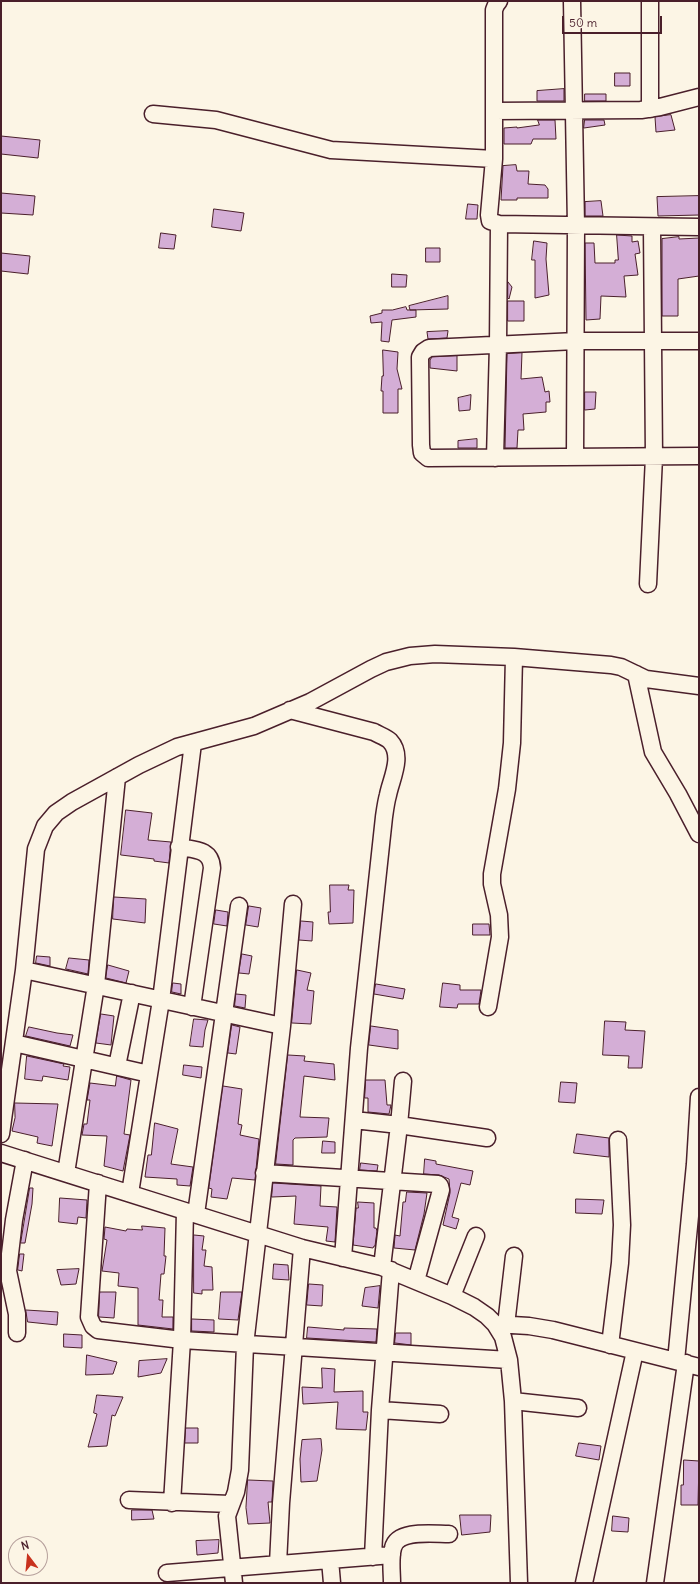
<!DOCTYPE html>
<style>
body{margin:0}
#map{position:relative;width:700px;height:1584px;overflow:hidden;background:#fcf5e5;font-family:Delius,sans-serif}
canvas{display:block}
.frame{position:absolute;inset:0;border:2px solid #4a1f2b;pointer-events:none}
.north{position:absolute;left:8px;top:1536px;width:40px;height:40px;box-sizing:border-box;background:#fcf5e5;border:1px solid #b59f9b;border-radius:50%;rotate:344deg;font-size:11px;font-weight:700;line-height:16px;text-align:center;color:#4a1f2b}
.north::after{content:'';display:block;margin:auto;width:14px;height:18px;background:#c8321e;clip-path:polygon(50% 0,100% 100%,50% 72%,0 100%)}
.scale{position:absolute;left:562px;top:16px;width:100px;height:18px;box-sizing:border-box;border:2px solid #4a1f2b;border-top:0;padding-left:5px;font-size:12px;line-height:14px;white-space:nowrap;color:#4a1f2b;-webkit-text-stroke:3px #fcf5e5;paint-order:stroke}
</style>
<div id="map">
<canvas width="700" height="1584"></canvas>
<div class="frame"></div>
<div class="north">N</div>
<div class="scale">50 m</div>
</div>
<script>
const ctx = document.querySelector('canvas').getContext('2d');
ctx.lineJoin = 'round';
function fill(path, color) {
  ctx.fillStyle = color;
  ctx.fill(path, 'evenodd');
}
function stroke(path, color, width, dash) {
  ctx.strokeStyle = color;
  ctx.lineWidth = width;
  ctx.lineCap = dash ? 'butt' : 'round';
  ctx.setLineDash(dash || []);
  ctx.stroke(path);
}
const building = new Path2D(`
 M615,73h15v13h-15z
 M564,89v12h-27v-10z
 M585,94h21v7h-21z
 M671,115l4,15 -19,2 -1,-15z
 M538,120h17l1,19h-23l-2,5h-27v-16l13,-1v1l22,-3z
 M585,120h19l1,5 -21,3z
 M1,136l39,4 -2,18 -37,-4z
 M516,165l1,6h12l-1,13 17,1 3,4v9h-31v2h-16l2,-34z
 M1,193l34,3 -2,19 -32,-2z
 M699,196v19l-41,1 -1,-19z
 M601,201l2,15h-18v-14z
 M468,204l10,1 -1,14h-11z
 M214,209l30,4 -3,18 -29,-4z
 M161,233l15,2 -2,14 -15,-1z
 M617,235l15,1v6l6,-1 2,12 -5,1 3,21 -14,1 2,21 -25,-1 -1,23 -14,1 -1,-77h9l1,20h20v-3h3z
 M679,237v2l20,-1v38l-21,3v37h-16v-77z
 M534,241l13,2 -1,16 3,36 -14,3v-38h-3z
 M426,248h14v14h-14z
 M1,253l29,3 -2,18 -27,-3z
 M392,274l15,1 -1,12h-14z
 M508,282l4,5 -3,12 -1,-1z
 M448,296v13l-38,1 -1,-4z
 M508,301h16v20h-16z
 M406,307l1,3h9v7l-24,3 -3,22 -8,-1 1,-19 -11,1 -1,-7 12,-3v-3h10z
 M448,331l-1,7 -19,1 -1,-7z
 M383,350l15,2 -1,17 5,20h-4v24h-15v-22h-2l1,-15h1z
 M522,353l-1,26 21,-2 3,15 4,-1 1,11h-4v10l-23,2 1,16h-6l-1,18h-12l2,-94z
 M457,356v15l-27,-3v-8l2,-3z
 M585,392h11l-1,17 -10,1z
 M471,395l-1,15 -11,1 -1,-13z
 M477,439v9h-19v-7z
 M126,810l26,3 -4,27 23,2 -2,21 -15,-2v-2l-33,-4z
 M330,885h19l-1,5h6l-1,33 -24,1 -1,-12h2z
 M114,897l32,2 -1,24 -32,-4z
 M249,906l12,2 -3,19 -12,-2z
 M216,910l12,2 -1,14 -13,-2z
 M301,921l12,1 -1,19 -13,-1z
 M473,924h16l1,11h-17z
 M242,954l10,2 -3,18 -10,-1z
 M37,956l13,1v9l-14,-3z
 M69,958l20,2 -1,14 -22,-5z
 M108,965l21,6 -3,12 -20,-5z
 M297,970l14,3 -4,17 7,1 -3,33 -19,-1z
 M173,983l8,1v10l-9,-2z
 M443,983l17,2v5h21l-2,14h-21l-1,4 -17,-1z
 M376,984l29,5 -2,10 -29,-5z
 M236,994l10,1 -1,13 -10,-2z
 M101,1014l13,2 -3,29 -15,-2z
 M194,1019l14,1 -3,10 -2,17 -13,-1z
 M605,1021l21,1 -1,8 20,1 -3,37h-14l1,-12 -26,-1z
 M232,1025l8,2 -4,27 -8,-1z
 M371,1026l27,4v19l-29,-4z
 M29,1027l28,6 16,2 -3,11 -44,-10z
 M288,1055l17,1 -1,5 30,3 1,16 -31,-4 -4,41 29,1 -2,19 -32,1 -2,2v25l-17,-1z
 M27,1056l37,8 -1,2 7,1 -2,13 -25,-4 -1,5 -17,-2z
 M184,1065l18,2 -1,11 -18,-3z
 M117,1076l14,4 -7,54 6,1 -7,36 -19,-5 3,-30 -25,-1 2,-11h3l3,-24h-3l3,-17 25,3z
 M366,1080h19l2,25h4l-2,9 -21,-2v-14h-3z
 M561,1082l16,1 -2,20 -16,-1z
 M223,1086l19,3 -4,35 4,1 -2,10 19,4 -4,41 -23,-2 -5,21 -16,-2 1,-8 -3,-1z
 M15,1103l43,1 -6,42 -15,-3 1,-6 -26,-6 3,-13z
 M155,1123l23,6 -7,35 22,3 -3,19 -13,-1v-6l-32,-2 3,-22h3z
 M577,1134l32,4v19l-35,-4z
 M323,1141l12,1v11h-13z
 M425,1159l11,2v3l37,7 -3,14 -9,-2 -9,34 7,2 -3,10 -13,-4 7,-32 -1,-14 -10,-4 -15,-1z
 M361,1163l17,2 -1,6 -17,-1z
 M273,1183l48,3 -1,20 17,1 -2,35 -9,-1 2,-14 -34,-3 2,-28 -24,1z
 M30,1188h3l-1,16 -7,39h-4z
 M407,1192l20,1 -3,21 -9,36 -21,-2 1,-13 5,1 3,-34h2z
 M60,1198l27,2 -1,18 -8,-1 -1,7 -18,-2z
 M576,1199l28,1 -2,14 -26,-1z
 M358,1202l16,1v25h2l1,3 -2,15h-1l-1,2 -20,-3 3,-37h2z
 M142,1226l23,2 -1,28h2l-2,18h-3l-2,26h4l-1,17h11v12l-35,-4v-37l-20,-2 1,-13 -17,-2 5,-31 -3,-1 1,-12 21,4 1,-2 15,1z
 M194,1235l10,1 -2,14h4l-2,16 8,1 1,23h-11v4l-8,-1z
 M20,1254h4l-2,17 -4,-1z
 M274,1264l14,1 1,15 -16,-1z
 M79,1269l-3,15 -15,1 -4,-15z
 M309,1284l14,1 -1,21 -15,-1z
 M380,1286l-2,22 -16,-2 3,-18z
 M100,1292h16l-2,26 -15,-1z
 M221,1292h21l-4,28 -19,-1z
 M26,1310l32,2 -1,13 -29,-3z
 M192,1319l22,1v12l-22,-1z
 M308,1327l36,3v-2l33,1 -1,13 -69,-4z
 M396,1333h15v12l-16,-2z
 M64,1334l18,1v13l-18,-1z
 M87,1355l30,7 -4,12 -27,1z
 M167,1359l-6,14 -23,4 1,-16z
 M322,1368l13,1 -1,23 29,-1v21h5l-2,18 -30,-1 2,-27 -35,2 -1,-17 20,1z
 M97,1395l26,2 -8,19 -3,-1 -5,31 -19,1 9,-33 -3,-1z
 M186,1428h12v15h-13z
 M321,1439l1,11 -5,31 -16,1 -1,-23 2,-19z
 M579,1443l22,3 -2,14 -23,-4z
 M684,1460l15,1 -1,44h-17v-20h2z
 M248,1480l25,1 -1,21h-4l2,21 -22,1 -2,-16z
 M132,1510h20l2,9 -22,1z
 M460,1515h31l-1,17 -28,3z
 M613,1516l16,2 -1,14 -16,-1z
 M219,1540l-1,13 -21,2 -1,-14z`);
fill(building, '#d4aed6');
stroke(building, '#4a1f2b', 1);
const minor = new Path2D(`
 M499,1l-3,4 -2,5v149l-5,56 1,6 9,3 200,3
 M572,1l4,225 -1,231
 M650,109v-108
 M494,111l147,-1 19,-3 39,-10
 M153,114l63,6 115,30 163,9
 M699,341h-123l-147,7 -6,4 -3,5 1,88 1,8 6,5 271,-2
 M495,458l3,-113 1,-121
 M648,584l6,-127 -2,-230
 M636,674l17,78 25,42 21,40
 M290,710l84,22c5,3 12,5 16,9 14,15 1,38 -2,54 -2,7 -3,15 -4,22l-25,231 -16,210
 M179,847c16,3 32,2 33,21l-20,139
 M24,970l258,56
 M488,1007l12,-70 -1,-22 -7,-31v-10l15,-85 5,-46 2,-86
 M14,1043l135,31
 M117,1066l15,-73
 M354,1120l45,5 88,13
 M1,1134l23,-164 12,-121 9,-23 11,-13 16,-11 67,-37 38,-18 77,-21 56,-24 61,-33 15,-7 24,-6 25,-2 79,3 97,8 10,2 25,12 53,7
 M1,1153l301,95 80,19 70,29 22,11 13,9 8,8 8,13 6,23 4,41 6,182
 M66,1173l30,-188 21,-208
 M264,1173l174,11 2,2 1,4 -25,91
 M98,1183l-9,134 4,9 5,4 84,10 327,20
 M130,1193l31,-193 32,-257
 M196,1214l43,-308
 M382,1267l17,-142 4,-44
 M452,1296l24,-60
 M495,1324l34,2 24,4 146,37
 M506,1325l8,-69
 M17,1333v-19l-9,-43 6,-51 11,-60
 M610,1345l10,-82 2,-38 -4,-85
 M676,1361l19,-197 4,-67
 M513,1401l65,7
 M380,1410l60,4
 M129,1500l101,4
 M172,1503l10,-163 3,-129
 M373,1557l7,-147 11,-140
 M330,1560l2,23
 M278,1564l3,-61 21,-255
 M167,1573l225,-18
 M234,1583l-7,-67 9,-24 4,-22 5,-125 37,-319 11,-122
 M392,1583c0,-11 -2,-24 1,-35 4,-19 40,-14 56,-14
 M584,1583l51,-232
 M655,1583l31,-220`);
stroke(minor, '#4a1f2b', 19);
stroke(minor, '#fcf5e5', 16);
</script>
